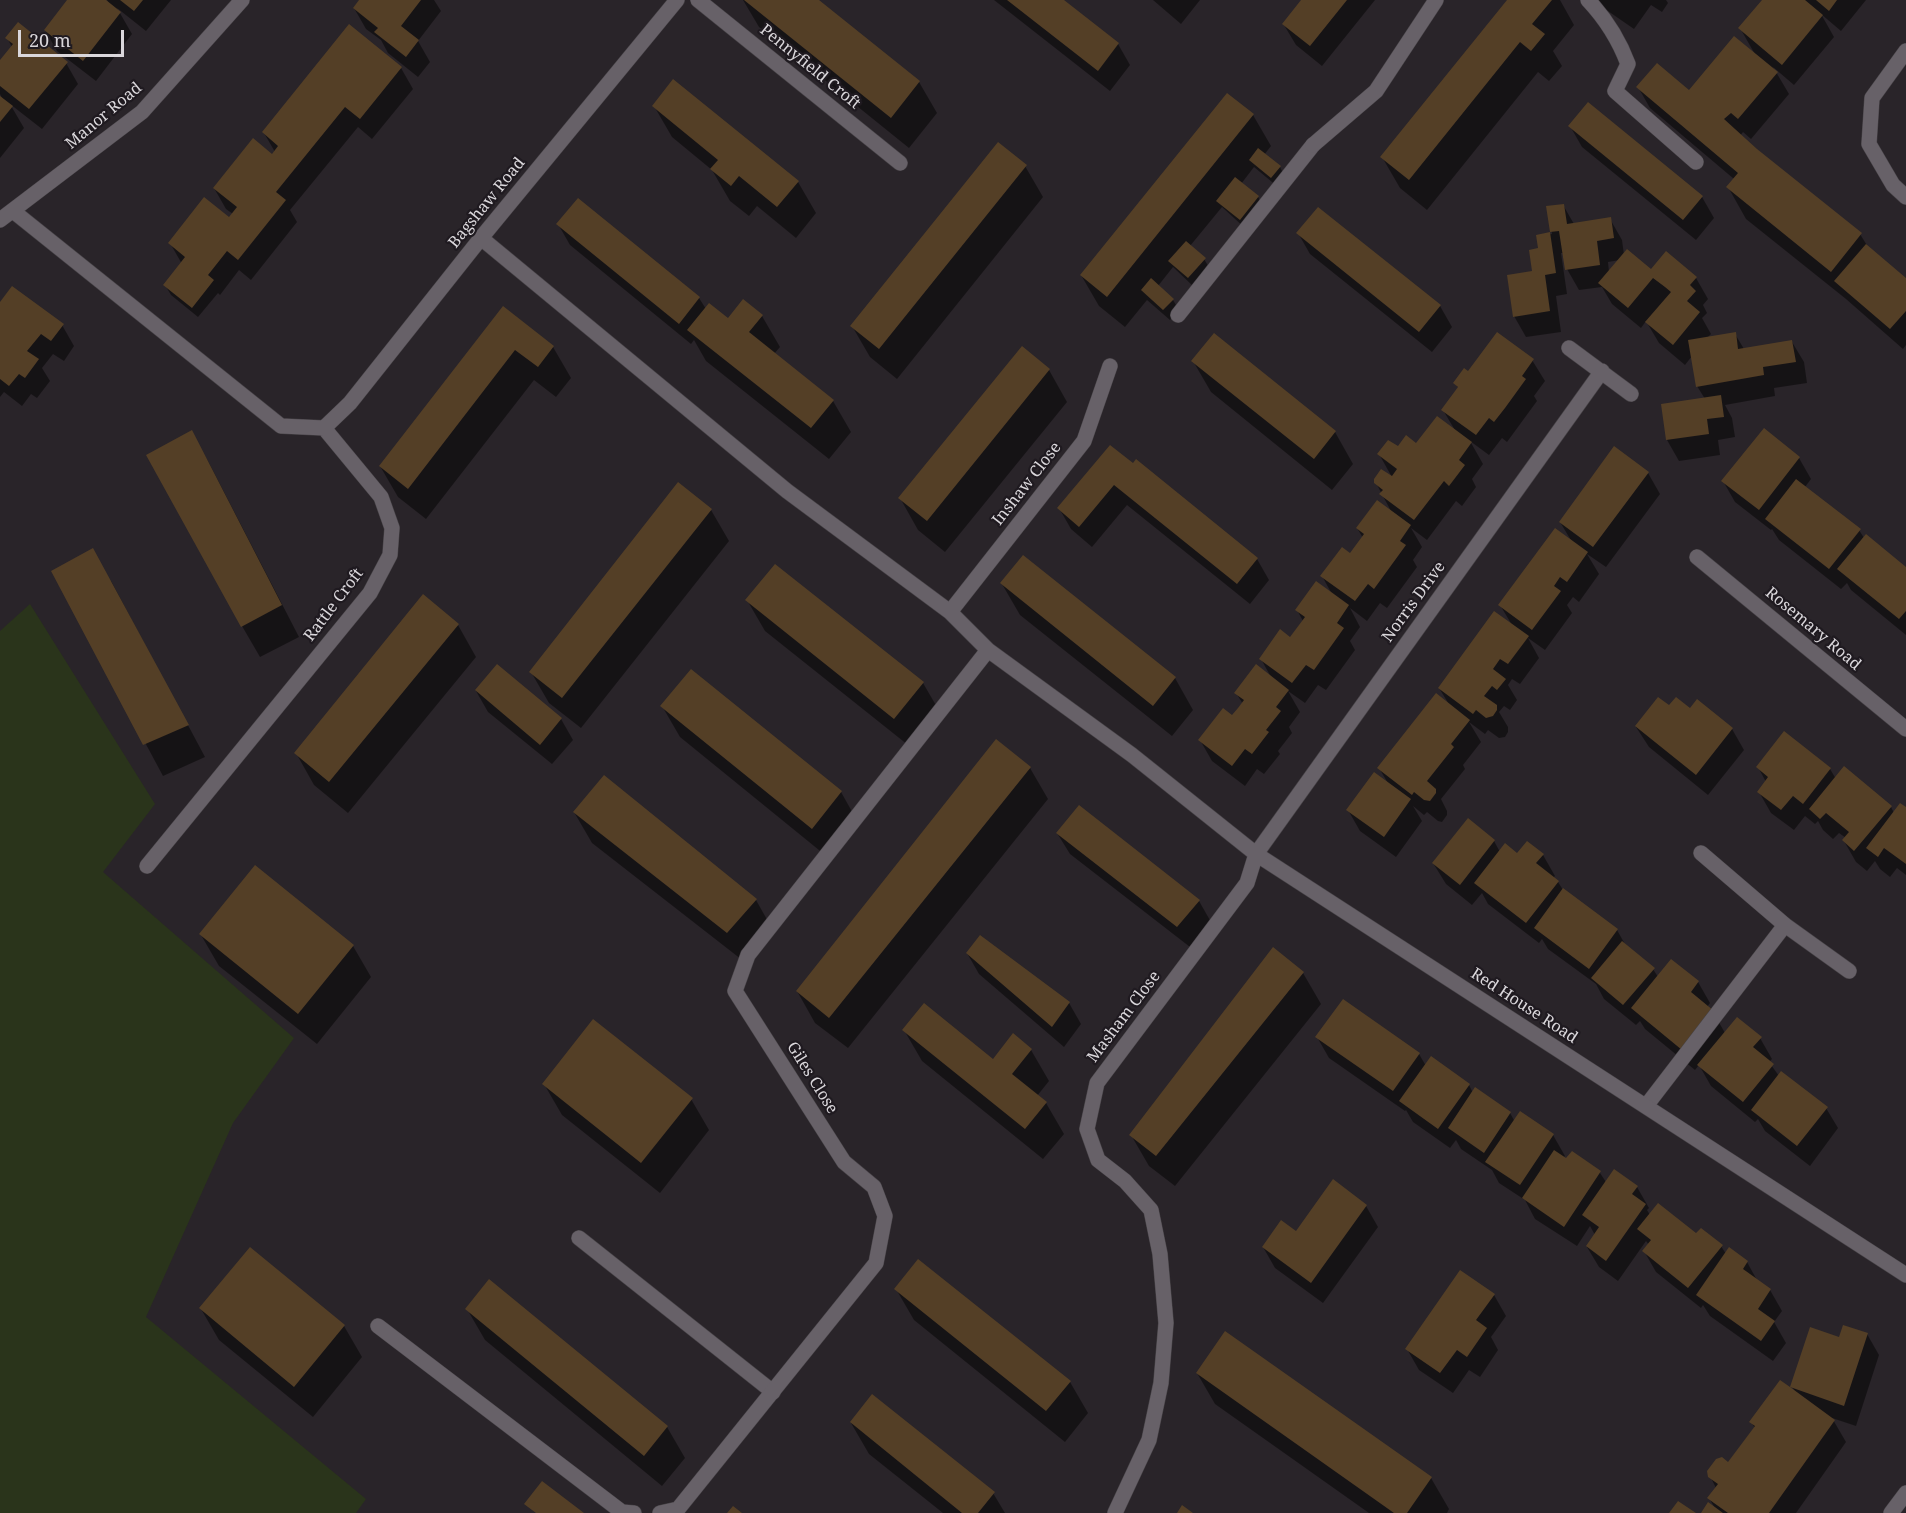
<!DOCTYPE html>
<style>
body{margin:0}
#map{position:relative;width:1906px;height:1513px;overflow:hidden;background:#292429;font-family:"Noto Serif",serif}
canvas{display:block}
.scale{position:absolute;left:18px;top:30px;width:106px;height:27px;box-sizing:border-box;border:3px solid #dad7db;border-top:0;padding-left:8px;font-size:18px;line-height:21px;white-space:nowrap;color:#dad7db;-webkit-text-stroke:4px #1f1a20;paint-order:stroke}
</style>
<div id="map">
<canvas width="1906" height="1513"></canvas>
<div class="scale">20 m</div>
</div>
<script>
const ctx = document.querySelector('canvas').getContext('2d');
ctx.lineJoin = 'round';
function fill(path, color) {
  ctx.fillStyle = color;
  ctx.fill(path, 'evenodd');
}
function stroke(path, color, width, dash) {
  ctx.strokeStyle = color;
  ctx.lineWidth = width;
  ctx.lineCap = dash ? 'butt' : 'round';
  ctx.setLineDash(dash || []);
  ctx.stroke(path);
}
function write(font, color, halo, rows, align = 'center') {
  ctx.font = font + ' "Noto Serif",serif';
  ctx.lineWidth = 4.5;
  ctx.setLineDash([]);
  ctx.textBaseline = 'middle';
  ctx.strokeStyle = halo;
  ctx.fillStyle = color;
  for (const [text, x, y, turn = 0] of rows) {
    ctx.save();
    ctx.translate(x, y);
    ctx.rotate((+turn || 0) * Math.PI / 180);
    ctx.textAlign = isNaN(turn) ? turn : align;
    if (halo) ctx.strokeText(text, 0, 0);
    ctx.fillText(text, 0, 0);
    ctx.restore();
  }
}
fill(new Path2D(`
 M30,604l125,200 -52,68 191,166 -61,85 -87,194 220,182 -10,14h-356v-882z`), '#2a341b');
fill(new Path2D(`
 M69,0h34l7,5 -3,-5h64l-25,31 -29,-23 15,26 -36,47 -39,-30 -12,-21z
 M360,0h74l7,11 -23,30 12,21 -12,15 -30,-24 -7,-13 -15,-11 -12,-21z
 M743,0h74l102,82 18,31 -28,35 -150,-121z
 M994,0h68l56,44 12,21 -20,26z
 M1153,0h47l-19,24z
 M1303,0h72l-53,66 -26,-21 -12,-20z
 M1509,0h51l14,25 -21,26 9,15 -13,15 -11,-9 -111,138 -27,-22 -18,-31z
 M1592,0h74l2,3 -6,9 -11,-7 -17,24z
 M1764,0h102l-25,31 -20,-17 13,23 -40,48 -21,-18 16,27 -38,45 -8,-7 -3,4 120,98 8,13 38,33v65l-3,4 -57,-50 -100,-80 -18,-32 6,-8 -84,-71 -12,-21 51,5 67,-36 -16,-28z
 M7,38l59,25 12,21 -36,45 -32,-25 14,24 -24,30v-60l3,2 -3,-6v-31l12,-16z
 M401,68l12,21 -41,50 -14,-12 -68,83 7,12 -46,58 -12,-10 -19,25 -2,-2 -20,24 -27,-22 -6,-10 17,-21 -12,-21 59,-24 4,-5 -7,-5 -12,-21 59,-32 2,-4 -11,-19z
 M654,106l144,76 18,31 -20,25 -39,-32 -8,10 -19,-15 -18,-31 -40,-33z
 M1253,115l18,31 -7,9 16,12 5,10 -7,10 -24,-20 -13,17 17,13 6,10 -18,22 -24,-22 -32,39 14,13 6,10 -16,18 -21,-20 -15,19 15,14 6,10 -9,10 -23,-20 -22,27 -26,-21 -18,-31z
 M1570,126l132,71 12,21 -18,22 -114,-93z
 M1025,166l18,31 -146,182 -27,-22 -18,-31z
 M1563,205l11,19 36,-5 12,21 2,15 27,16 45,7 12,21 -5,6 4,8 -5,5 9,16 -4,4 28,-4 9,15 48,-7 12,20 3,21 -33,5 1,8 -50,9 7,13 3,19 -17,3 2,15 -41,6 -12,-21 38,-41 -8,-13 -5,-30 -7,9 -26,-22 -13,-22 -5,7 -29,-24 -10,-17 -23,3 -12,-21 -3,-16h-3l6,41 -11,2 5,36 -35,5 -12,-21 20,-43 6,-24 -2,-13 14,-2 -4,-26zM1620,260l-11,12 -1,-10z
 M558,224l141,74 7,11 22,11 34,-4 18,31 -6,7 59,47 18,31 -22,27 -123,-98 -12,-21 -3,4 -121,-99z
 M1298,233l142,73 12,21 -20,25 -122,-98z
 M0,305l62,20 12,21 -10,15 -11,-7 -11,14 8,13 -13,17 -6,-4 -9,12 -18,-14 -4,5z
 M503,308l50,39 18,31 -15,19 -22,-17 -108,139 -28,-22 -18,-31z
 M1214,335l121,97 18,32 -21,26 -121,-98 -18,-31z
 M1022,348l27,22 18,32 -122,150 -27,-22 -18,-32z
 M1532,360l13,21 -11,15 3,5 -30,41 -5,-4 -13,17 -19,-14 13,23 -11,15 4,8 -14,19 -6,-5 -29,39 -16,-12 11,19 -9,13 4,7 -30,41 -7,-5 -13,18 -17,-13 10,19 -10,14 5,9 -29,40 -8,-5 -13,18 -17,-12 12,21 -11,15 3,6 -14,18 2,3 -16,20 -7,-5 -12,17 -33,-25 -12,-21 33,-23 10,-13 -7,-11 36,-14 -11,-20 30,-20 12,-18 -6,-11 36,-14 -11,-20 28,-21 13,-17 -6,-10 35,-15 -16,-30 17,-4 -14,-25 37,-9 40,-13 -13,-22 16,-21 -4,-6 14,-10z
 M191,432l18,31 90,174 -39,20 -18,-31z
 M1110,447l147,112 12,21 -19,24 -123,-99 -35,42 -21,-18 -12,-21z
 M1799,458l12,21 -6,8 54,43 5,8 42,31v66l-55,-45 -4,-7 -6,6 -62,-49 -7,-11 -1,1 -36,-28 -12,-21z
 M1648,473l12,21 -54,73 -19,-13 12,20 -20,28 -6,-5 -6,8 5,8 -27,37 -17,-12 11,20 -19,26 -8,-5 -4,6 9,15 -7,10 -6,-4 -5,6 9,15v5l-3,5 -6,1 -11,-8 -3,4 -16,-12 12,20 -18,23 2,4 -24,30 6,12v4l-5,7 -4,-1 -11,-9 -3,3 -11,-9 9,15 -26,36 -36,-26 -12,-21 41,-25 -10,-17 71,-62 -11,-18 73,-63 -12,-20 72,-63 -12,-20z
 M711,510l18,31 -148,187 -32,-25 -18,-31z
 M53,571l58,10 94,176 -42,19z
 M1002,584l173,94 18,32 -21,26 -152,-121z
 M747,600l176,83 18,31 -28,35 -148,-118z
 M458,625l18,32 -128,156 -34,-28 -18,-32z
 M476,691l85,28 12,21 -21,24 -64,-52z
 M662,706l179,86 18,32 -29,35 -150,-122z
 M1670,707l20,3 42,19 12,21 -36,45 -59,-48 -13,-20z
 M1785,734l45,35 6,10 55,28 3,6 12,-4v66l-9,-7 -7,9 -10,-8 -5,-8 -8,10 -11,-9 -12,-21 2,-3 -7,-5 -6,6 -10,-9 -5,-9 -3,3 -10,-8 -11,14 -23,-17 -12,-21 7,-10 -8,-15z
 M1030,768l18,31 -200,249 -33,-25 -18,-32z
 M604,777l152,123 18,32 -28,31 -154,-120 -18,-31z
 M1468,820l26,21 6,11 17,3h26l12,21 -2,2 5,4 5,8 54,40 9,16 27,23 5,8 40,5 12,21 -3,4 6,5 12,21 35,5 12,21 -3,3 10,14 47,32 12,20 -28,38 -45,-35 -7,-12 -3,3 -44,-36 -12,-21 -4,5 -50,-41 -5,-8 -4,4 -32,-26 -8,-15 -48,-35 -6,-10 -3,4 -51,-39 -6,-11 -10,12 -26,-21 -13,-21z
 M1057,833l142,68 12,21 -21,25 -120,-93z
 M201,935l152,11 18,31 -54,67 -98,-78z
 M967,953l102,50 12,21 -17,23 -85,-73z
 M1303,973l18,31 -146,182 -26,-20 -18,-31z
 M904,1030l89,31 38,-11 18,31 -12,15 9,7 18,31 -21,25 -121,-98z
 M1317,1037l102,17 7,12 43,19 4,8 37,20 5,9 38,13 12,21 -2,2 4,2 5,-7 28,20 6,9 31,5 12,21 -2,2 3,5 71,31 5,8 21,8 11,20 12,8 12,21 -8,11 12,21 -13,18 -63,-45 -7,-11 -2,3 -45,-36 -12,-21 5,-6 -3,-4 -28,40 -19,-14 -12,-20 8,-12 -5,-9 -13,20 -42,-27 -10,-19 -26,-17 -7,-13 -31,-21 -5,-9 -6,8 -37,-26 -7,-12 -1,1 -76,-53z
 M544,1084l147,15 18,31 -49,63 -98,-78z
 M1366,1206l12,21 -55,76 -48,-35 -12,-21z
 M896,1289l174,93 18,31 -23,29 -151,-122z
 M1494,1295l12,21 -15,21 7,13 -18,27 -11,-7 -16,23 -34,-23 -12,-21z
 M201,1309l143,17 18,31 -49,60 -94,-77z
 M467,1309l200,118 18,31 -23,28 -177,-146z
 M1867,1334l12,21 -23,71 -24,-8 14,24 -50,71h-94l14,-3 -7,-12 7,-10 -6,-12 19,-12 26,-36 -4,-6 45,-29 -4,-6z
 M1197,1373l234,105 18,31 -2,4h-78l-154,-109z
 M851,1423l142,70 12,20h-62l-74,-59z`), '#0007');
fill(new Path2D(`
 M67,0h39l15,12 -38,49 -39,-31z
 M120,0h23l-9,11z
 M359,0h62l-20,26 18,14 -13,17 -32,-25 4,-4 -25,-20z
 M744,0h75l101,81 -29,37z
 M1007,0h57l55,43 -21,28z
 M1301,0h46l-37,46 -28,-22z
 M1507,0h45l-20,24 13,10 -14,17 -11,-9 -111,138 -29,-23z
 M1762,0h43l18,15 -41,50 -44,-37z
 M1816,0h21l-8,11z
 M18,22l50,40 -39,47 -29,-23v-26l13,-16 -8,-6z
 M349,24l53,43 -42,52 -15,-12 -69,85 10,8 -48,60 -11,-9 -19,24 6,5 -22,28 -29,-23 22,-28 -17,-14 36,-46 25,20 8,-10 -24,-19 40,-50 19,16 6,-8 -16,-14z
 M1734,36l44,36 -40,47 -7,-6 -7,6 33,30 105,84 -31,39 -105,-85 12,-14 -102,-86 21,-24 32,27z
 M673,79l126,102 -22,26 -38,-31 -8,10 -21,-17 8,-9 -66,-54z
 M1227,93l27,21 -147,183 -27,-22z
 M0,96l13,10 -13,16z
 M1588,102l115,94 -20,24 -115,-94z
 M998,142l29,23 -148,184 -29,-23z
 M1258,148l23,18 -10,12 -22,-18z
 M1235,177l24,19 -19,24 -24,-19z
 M578,198l122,99 -21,27 -123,-100z
 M1564,204l3,20 44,-7 3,21 -17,3 3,24 -35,5 -6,-39 -9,1 -4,-26z
 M1318,207l123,98 -22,27 -123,-99z
 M1550,232l6,41 -11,2 5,36 -37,6 -6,-42 25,-4 -3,-21 9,-2 -2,-13z
 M1186,241l20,17 -18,20 -20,-17z
 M1866,244l40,34v33l-16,18 -56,-48z
 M1627,249l24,20 15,-18 31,26 -7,8 6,6 -9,10 13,11 -27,33 -28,-23 26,-30 -6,-5 -12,-9 -25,30 -30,-25z
 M1151,278l23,21 -11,11 -22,-20z
 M12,286l52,38 -13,17 -10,-7 -14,17 12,8 -14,19 -6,-4 -10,12 -9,-7v-77z
 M743,299l20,16 -14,17 85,68 -23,28 -124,-98 22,-27 19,15z
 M503,306l51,40 -16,21 -23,-17 -107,139 -29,-23z
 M1497,332l37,27 -12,17 4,3 -21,29 -11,14 -5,-4 -13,17 -35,-25 17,-23 -5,-4 11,-15 4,3z
 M1736,332l2,17 54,-9 4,22 -33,5 1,8 -68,12 -8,-47z
 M1214,333l122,98 -22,28 -123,-98z
 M1022,346l28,23 -123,152 -29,-23z
 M1721,395l3,22 -17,2 2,15 -43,6 -5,-36z
 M1437,416l35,26 -13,18 6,5 -16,21 -5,-5 -30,39 -35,-26 4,-4 -9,-7v-4l7,-10 11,7 5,-7 -20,-15 11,-14 10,6 8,-11 10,8z
 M1764,428l36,29 -41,53 -38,-29z
 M192,430l90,175 -41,22 -95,-172z
 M1110,445l23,18 3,-4 122,99 -21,26 -123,-99 -35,42 -22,-19z
 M1614,446l35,26 -56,75 -34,-25z
 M1796,479l65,50 -32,40 -64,-50z
 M678,482l34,27 -150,189 -33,-26z
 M1377,500l34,25 -11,16 6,4 -32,44 -6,-5 -13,17 -35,-25 22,-29 8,6 14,-19 -8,-6z
 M1555,528l33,24 -21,30 -7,-5 -6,9 7,5 -29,39 -34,-25z
 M1866,534l40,33v44l-7,8 -62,-50z
 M93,548l96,177 -46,20 -92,-174z
 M1023,555l153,122 -23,29 -153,-123z
 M775,564l149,118 -30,37 -149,-119z
 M1316,581l33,24 -12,18 7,5 -30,42 -8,-5 -14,18 -33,-24 21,-30 10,8 15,-20 -10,-7z
 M423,594l36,30 -130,158 -35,-29z
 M1494,611l35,25 -21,28 -8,-5 -7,10 13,10 -9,11 -5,-4 -8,10 13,9v5l-4,6 -7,2 -10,-8 -3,4 -35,-26z
 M497,664l65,54 -22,27 -65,-55z
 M1256,664l33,26 -13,17 5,4 -15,19 3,2 -17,22 -7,-5 -13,17 -34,-26 25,-32 9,7 6,-7 6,-8 -10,-7z
 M691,669l151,122 -30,38 -152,-123z
 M1436,693l34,27 -19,24 3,3 -27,34 9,8v4l-6,8 -6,-1 -10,-8 -2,3 -35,-27z
 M1658,697l11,8 7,-8 14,11 7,-9 36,29 -37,47 -61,-49z
 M1784,731l47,37 -28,36 -10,-8 -12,14 -24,-18 11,-15 -12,-10z
 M996,739l35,28 -202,251 -33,-27z
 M1844,766l48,40 -38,45 -12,-11 7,-8 -23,-19 -6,6 -11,-10z
 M1374,772l37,27 -27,38 -38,-27z
 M604,775l153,124 -30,34 -154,-121z
 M1900,803l6,4v57l-22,-16 -6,9 -12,-9z
 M1079,805l121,95 -23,27 -121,-94z
 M1468,818l27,22 -35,45 -28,-22z
 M1527,841l17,13 -8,9 23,18 -33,42 -52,-40 31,-40 12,10z
 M255,865l99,80 -56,69 -99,-80z
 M1563,888l55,41 -29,40 -55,-41z
 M980,935l90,67 -18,25 -86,-74z
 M1622,941l33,27 -32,37 -32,-27z
 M1273,947l31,25 -148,184 -27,-21z
 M1671,959l28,22 -8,11 23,19 -32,39 -51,-42z
 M1343,999l77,54 -27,38 -78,-54z
 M924,1003l69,56 20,-26 19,16 -20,25 35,28 -22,27 -123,-99z
 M1737,1017l25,20 -9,10 21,17 -31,38 -46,-37z
 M593,1019l100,79 -52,65 -99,-79z
 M1431,1056l39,28 -32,45 -39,-28z
 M1781,1071l47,36 -31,39 -46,-36z
 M1475,1087l36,25 -27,41 -36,-25z
 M1520,1111l34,23 -34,51 -35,-23z
 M1554,1150l12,8 6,-7 29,20 -37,56 -42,-29z
 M1614,1169l24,17 -6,8 14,10 -40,57 -20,-15 13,-19 -17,-12z
 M1333,1179l34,26 -56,78 -49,-36 19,-27 15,11z
 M1658,1203l38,30 5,-5 22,17 -35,43 -46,-37 9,-11 -14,-11z
 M250,1247l95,78 -51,62 -95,-79z
 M1729,1247l19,14 -5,8 28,20 -13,20 17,12 -14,20 -65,-46z
 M918,1259l153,122 -25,30 -152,-122z
 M1460,1270l35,24 -19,26 11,8 -20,29 -10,-7 -17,23 -35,-24z
 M489,1279l179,147 -24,30 -179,-147z
 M1843,1325l25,8 -24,73 -54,-19 45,33 -66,93h-41l-21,-15 11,-14 -10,-7 -1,-6 9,-12 6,-2 6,5 27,-36 -6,-4 31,-42 10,7 20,-60 29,10z
 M1225,1331l207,146 -25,36h-13l-198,-140z
 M872,1394l123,98 -17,21h-16l-112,-91z
 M542,1481l42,32h-48l-12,-9z
 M1678,1501l18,12h-27z
 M1708,1502l15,11h-22z
 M1182,1505l11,8h-16z
 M733,1506l9,7h-15z`), '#543f26');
const service = new Path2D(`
 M1588,0c18,19 31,40 40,64l-13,27 81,71
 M1178,315l135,-170
 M1785,925l64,46
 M1646,1106l139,-181 -84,-72
 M579,1238l194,154`);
const minor = new Path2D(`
 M698,0l202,163
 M1906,51l-34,47 -3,46 24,41 13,12
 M1313,145l63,-54 60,-91
 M13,211l268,215 43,2 57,69 11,31 -2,27 -20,38 -223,273
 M0,220l142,-108 100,-112
 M481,238l306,253 163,121 38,38 144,105 124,99 650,421
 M1569,348l62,46
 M324,428l26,-25 131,-165 196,-238
 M1697,557l209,172
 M950,612l134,-171 26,-75
 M378,1326l244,186 12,1
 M660,1513l18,-4 198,-246 9,-47 -11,-29 -30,-25 -109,-171 13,-36 240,-305
 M1115,1513l34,-73 12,-57 5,-60 -6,-69 -9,-44 -26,-29 -27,-21 -11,-31 10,-46 150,-200 9,-29 346,-483
 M1891,1513l15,-20`);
stroke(service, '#464246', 16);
stroke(minor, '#464246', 16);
stroke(service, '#676168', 15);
stroke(minor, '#676168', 15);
write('16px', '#dad7db', '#1f1a20', [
 ["Pennyfield Croft",810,67,39],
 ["Manor Road",104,116,-40],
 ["Bagshaw Road",487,203,-51],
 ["Inshaw Close",1027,484,-52],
 ["Norris Drive",1414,602,-54],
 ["Rattle Croft",334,605,-53],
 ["Rosemary Road",1813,629,40],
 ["Red House Road",1524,1006,33],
 ["Masham Close",1124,1017,-53],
 ["Giles Close",812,1078,58]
]);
</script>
